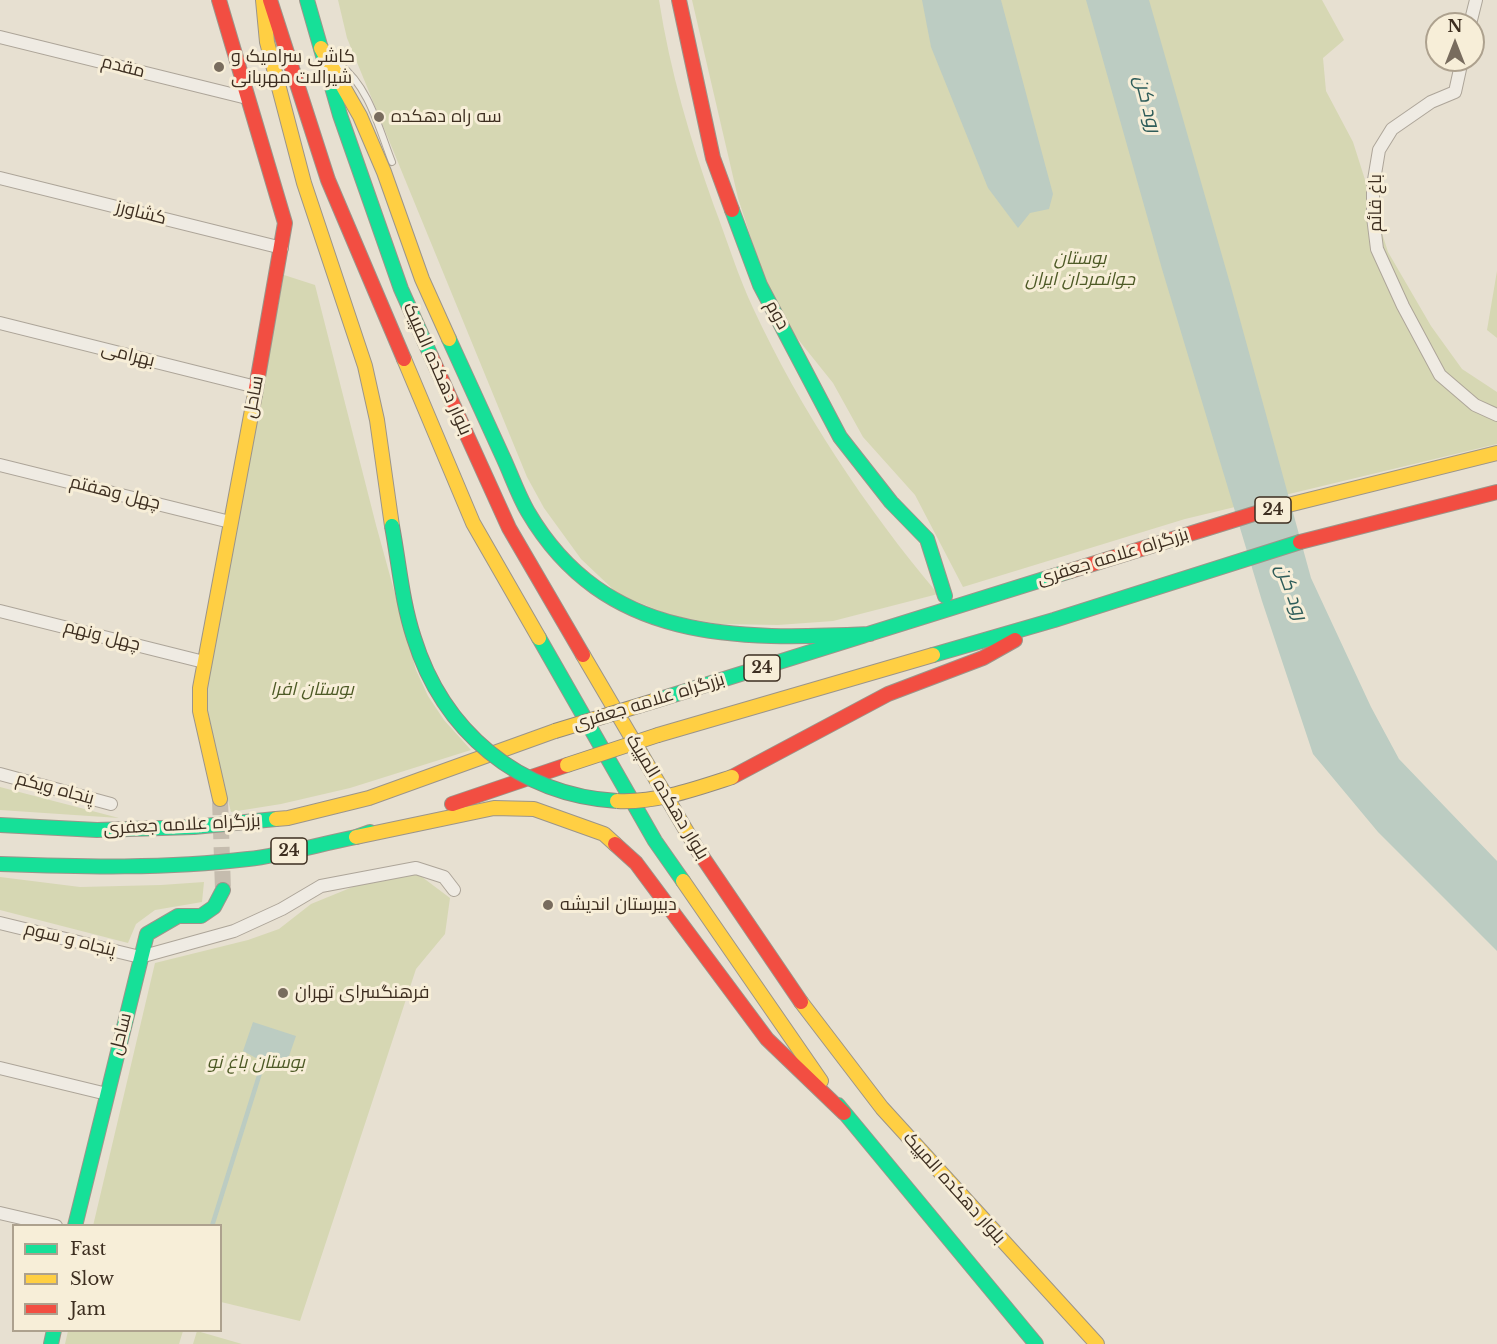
<!DOCTYPE html>
<meta charset="utf-8">
<style>
body{margin:0}
#map{position:relative;width:1497px;height:1344px;overflow:hidden;background:#e7e0d1;font-family:"Libre Baskerville",serif}
canvas{display:block}
.legend{position:absolute;left:12px;top:1224px;width:210px;height:108px;box-sizing:border-box;background:#f7eed8;border:2px solid #ada18e;margin:0;padding:8px 10px;list-style:none;font-size:18px;color:#3d2e20}
.legend li{display:flex;align-items:center;gap:12px;height:30px}
.legend b{width:30px;border:2px solid #ada18e}
.north{position:absolute;left:1425px;top:12px;width:60px;height:60px;box-sizing:border-box;background:#f7eed8;border:2px solid #ada18e;border-radius:50%;rotate:0deg;font-size:16px;font-weight:700;line-height:24px;text-align:center;color:#3d2e20}
.north::after{content:'';display:block;margin:auto;width:21px;height:27px;background:#786c5e;clip-path:polygon(50% 0,100% 100%,50% 72%,0 100%)}
</style>
<div id="map">
<canvas width="1497" height="1344"></canvas>
<ul class="legend">
<li><b style="height:8px;background:#16e098"></b>Fast</li>
<li><b style="height:8px;background:#ffcf43"></b>Slow</li>
<li><b style="height:8px;background:#f24e42"></b>Jam</li>
</ul>
<div class="north">N</div>
</div>
<script>
const ctx = document.querySelector('canvas').getContext('2d');
ctx.lineJoin = 'round';
function fill(path, color) {
  ctx.fillStyle = color;
  ctx.fill(path, 'evenodd');
}
function stroke(path, color, width, dash) {
  ctx.strokeStyle = color;
  ctx.lineWidth = width;
  ctx.lineCap = dash ? 'butt' : 'round';
  ctx.setLineDash(dash || []);
  ctx.stroke(path);
}
function write(font, color, halo, rows, align = 'center') {
  ctx.font = font + ' "Libre Baskerville",Cairo,serif';
  ctx.lineWidth = 6;
  ctx.setLineDash([]);
  ctx.textBaseline = 'middle';
  ctx.strokeStyle = halo;
  ctx.fillStyle = color;
  for (const [text, x, y, turn = 0] of rows) {
    ctx.save();
    ctx.translate(x, y);
    ctx.rotate((+turn || 0) * Math.PI / 180);
    ctx.textAlign = isNaN(turn) ? turn : align;
    if (halo) ctx.strokeText(text, 0, 0);
    ctx.fillText(text, 0, 0);
    ctx.restore();
  }
}
fill(new Path2D(`
 M338,0h321c11,71 31,139 55,206 13,34 24,70 39,102 48,103 112,199 185,286l-105,27 -55,4 -60,-1 -48,-9 -52,-21 -37,-35 -37,-51 -17,-31 -180,-439z
 M692,0h630l22,40 -21,18 3,33 27,51 35,110 43,74 31,43 35,23v52l-312,75 -222,68 -48,-92 -52,-58 -30,-54 -44,-55 -26,-53 -25,-77z
 M1497,271v67l-10,-8z
 M284,275l31,10 61,240 40,145 12,26 16,24 27,30 -121,38 -69,16 -50,8 -25,-99 -1,-20z
 M0,787l119,31 -119,-8z
 M418,874l32,24 -5,36 -29,35 -116,352 -79,-19 -1,-76h-127l62,-263 93,-23 31,-11 32,-25 44,-18z
 M0,877l80,10 81,-2 43,-3 -2,20 -47,8 -19,14 -8,19 -128,-33z
 M68,1331v-1l115,1 -4,13h-114z
 M197,1331l45,13h-49z`), '#d6d7b3');
fill(new Path2D(`
 M922,0h79l52,194 -4,15 -19,4 -12,15 -30,-40 -57,-141z
 M1086,0h63l82,287 80,291 60,129 28,52 98,102v90l-119,-119 -65,-78 -51,-153 -100,-332z
 M253,1022l43,14 -10,29 -30,-7 -13,-7z`), '#bcccc2');
stroke(new Path2D(`
 M212,1226l52,-166`), '#bcccc2', 4.5);
stroke(new Path2D(`
 M220,799l3,91`), '#c5bcae', 16, [16, 8]);
const lane = new Path2D(`
 M339,64c30,22 40,65 53,98`);
const street = new Path2D(`
 M1470,24l6,-24
 M0,37l247,61
 M1462,60l-7,32 -24,10 -39,27 -13,21 -6,36v31l4,32 26,57 37,69 35,30 22,10
 M0,178l282,70
 M0,323l256,64
 M0,465l230,57
 M0,611l204,51
 M0,774l111,30
 M0,923l140,34 94,-26 48,-22 39,-23 95,-18 28,9 10,13
 M0,1068l107,26
 M0,1213l56,13`);
const fast = new Path2D(`
 M307,0l33,115 61,174 30,67
 M732,210l28,75 80,152 51,65 36,37 18,57
 M449,339c18,39 35,77 53,116 9,19 16,40 26,57 77,131 209,128 342,122
 M539,638l116,203 28,40
 M933,655l121,-35 246,-78
 M654,701l416,-130
 M0,825l97,5 97,-3 82,-8
 M0,864c83,3 166,5 248,-5 36,-4 72,-15 108,-22l14,-5
 M838,1105l198,239
 M75,1226l72,-292 31,-18h23l13,-9 9,-17
 M51,1344l3,-14`);
const slow = new Path2D(`
 M263,0l4,42 37,141 61,183 12,54 15,106
 M321,48l39,68 24,56 38,107 27,60
 M404,359l69,164 66,115
 M1260,512l237,-59
 M583,655l114,194
 M658,735l275,-80
 M220,799l-20,-88v-23l55,-294
 M276,819l12,-1 81,-20 186,-67
 M356,837l138,-29 40,1 70,25 11,10
 M683,881l138,200
 M801,1002l81,106 215,236`);
const jam = new Path2D(`
 M219,0l66,223 -30,171
 M270,0l58,180 76,179
 M679,0l34,158 19,52
 M431,356l78,172 74,127
 M1300,542l197,-50
 M1070,571l190,-59
 M732,777l156,-83 95,-36 32,-18
 M452,804l115,-39
 M615,844l21,19 131,176 77,74
 M697,849l104,153`);
stroke(lane, '#ada599', 8);
stroke(street, '#ada599', 14);
stroke(fast, '#9c958a', 16);
stroke(slow, '#9c958a', 16);
stroke(jam, '#9c958a', 16);
stroke(lane, '#efebe3', 6);
stroke(street, '#efebe3', 12);
stroke(fast, '#16e098', 14);
stroke(slow, '#ffcf43', 14);
stroke(jam, '#f24e42', 14);
const fastBridge = new Path2D(`
 M392,526c7,37 10,76 22,112 29,93 104,157 203,163`);
const slowBridge = new Path2D(`
 M555,731l99,-30
 M567,765l91,-30
 M617,801c39,2 78,-12 115,-24`);
stroke(fastBridge, '#928b80', 16, []);
stroke(slowBridge, '#928b80', 16, []);
stroke(fastBridge, '#16e098', 14);
stroke(slowBridge, '#ffcf43', 14);
for (const [x, y, r, color] of [
 [219,67,6,"#786c5e"],
 [379,117,6,"#786c5e"],
 [548,905,6,"#786c5e"],
 [283,993,6,"#786c5e"]
]) {
  const dot = new Path2D();
  dot.arc(x, y, r, 0, 2 * Math.PI);
  ctx.fillStyle = color;
  ctx.fill(dot);
  stroke(dot, '#f7eed8', 2);
}
for (const [x, y, w] of [
 [1273,510,36],
 [762,668,36],
 [289,851,36]
]) {
  const box = new Path2D();
  box.roundRect(x - w / 2, y - 13, w, 26, 4.5);
  ctx.fillStyle = '#f7eed8';
  ctx.fill(box);
  stroke(box, '#3d2e20', 1.5);
}
write('bold 16px', '#3d2e20', null, [
 ["24",1273,510],
 ["24",762,668],
 ["24",289,851]
]);
write('18px', '#3d2e20', '#f7eed8', [
 ["کاشی سرامیک و",231,57],
 ["شیرالات مهربانی",231,78],
 ["سه راه دهکده",391,117],
 ["دبیرستان اندیشه",560,905],
 ["فرهنگسرای تهران",295,993]
], 'left');
write('18px', '#3d2e20', '#f7eed8', [
 ["مقدم",123,67,14],
 ["باغ قائم",1376,203,-90],
 ["کشاورز",141,213,14],
 ["دوم",777,315,61],
 ["بهرامی",128,355,14],
 ["بلوار دهکده المپیک",437,369,66],
 ["ساحل",254,397,-79],
 ["چهل وهفتم",115,493,14],
 ["بزرگراه علامه جعفری",1113,557,-17],
 ["چهل ونهم",102,636,14],
 ["بزرگراه علامه جعفری",649,702,-17],
 ["پنجاه ویکم",55,789,15],
 ["بلوار دهکده المپیک",667,797,59],
 ["بزرگراه علامه جعفری",182,825,-3],
 ["پنجاه و سوم",70,940,14],
 ["ساحل",121,1034,-76],
 ["بلوار دهکده المپیک",954,1188,48]
]);
write('italic 18px', '#4d5a26', '#f7eed8', [
 ["بوستان",1080,259],
 ["جوانمردان ایران",1080,280],
 ["بوستان افرا",312,690],
 ["بوستان باغ نو",256,1063]
]);
write('italic 20px', '#2f5d5a', '#f7eed8', [
 ["رود کن",1147,104,76],
 ["رود کن",1291,592,70]
]);
</script>
